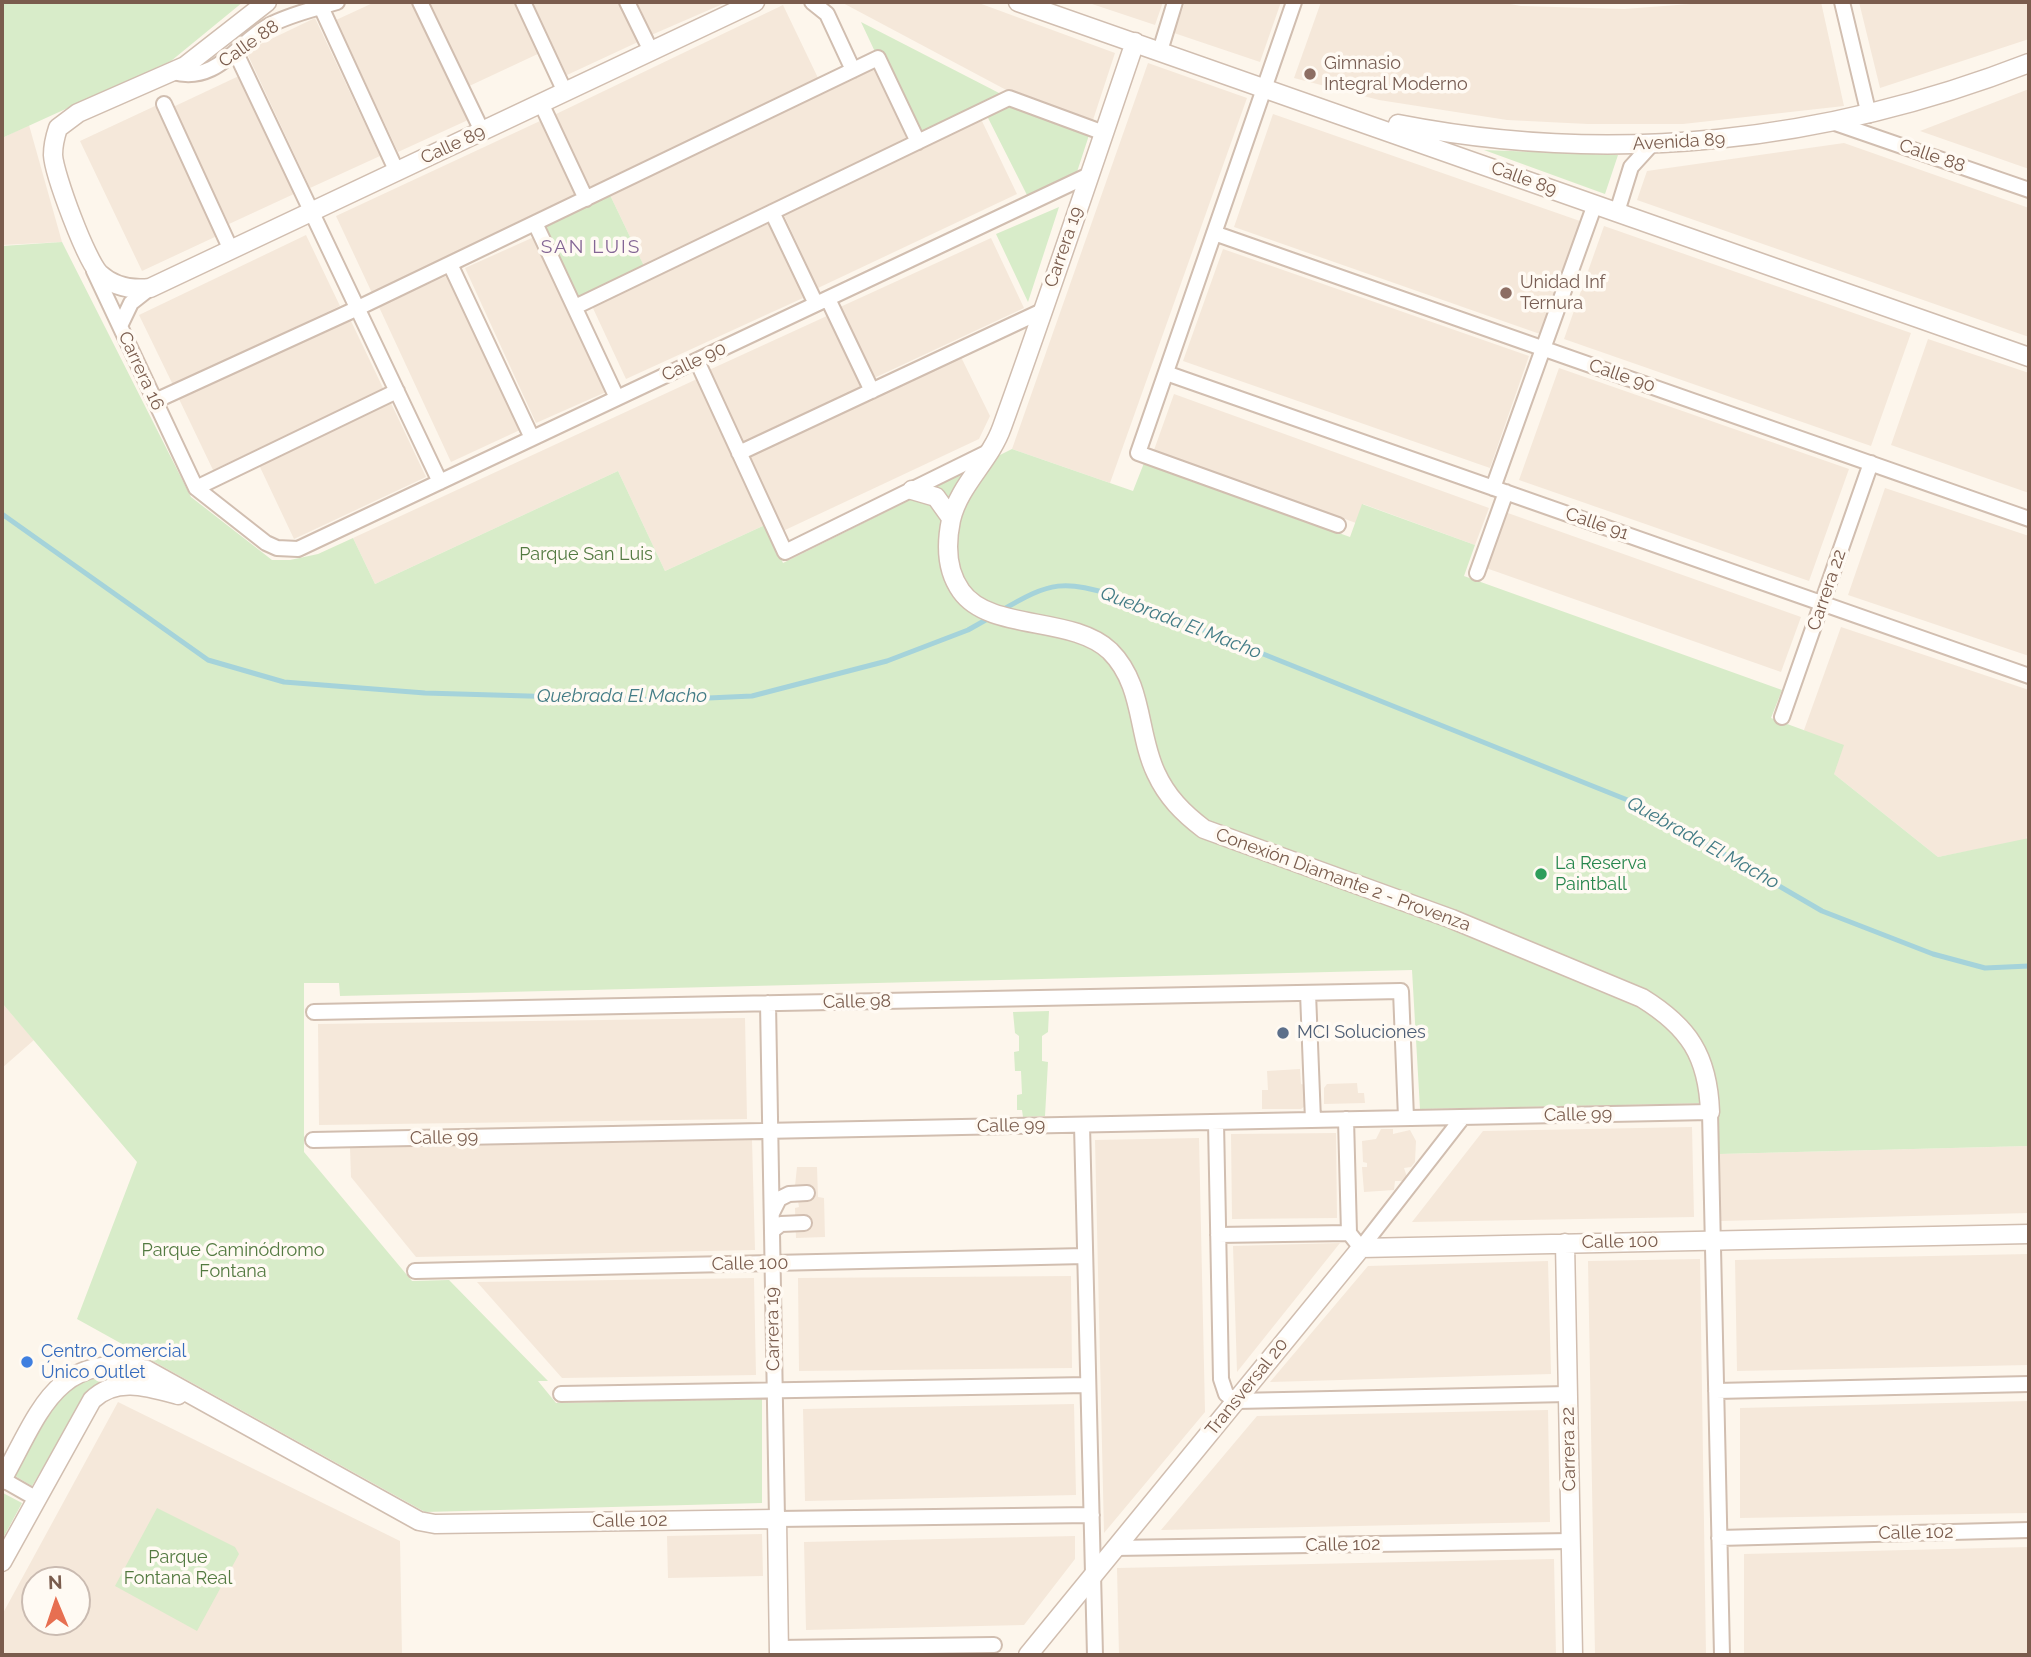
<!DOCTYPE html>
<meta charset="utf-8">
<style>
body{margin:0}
#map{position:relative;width:2031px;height:1657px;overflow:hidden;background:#fdf6ec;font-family:Raleway,sans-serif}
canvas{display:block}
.frame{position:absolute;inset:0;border:4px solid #7a5c4d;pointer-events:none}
.north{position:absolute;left:21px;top:1566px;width:70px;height:70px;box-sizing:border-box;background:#fffaf3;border:2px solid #cabbb1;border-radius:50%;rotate:358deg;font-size:19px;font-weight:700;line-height:28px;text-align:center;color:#7a5c4d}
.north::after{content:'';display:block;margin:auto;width:24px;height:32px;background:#e76f51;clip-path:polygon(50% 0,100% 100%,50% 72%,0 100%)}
</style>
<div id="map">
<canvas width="2031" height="1657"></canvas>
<div class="frame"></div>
<div class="north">N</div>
</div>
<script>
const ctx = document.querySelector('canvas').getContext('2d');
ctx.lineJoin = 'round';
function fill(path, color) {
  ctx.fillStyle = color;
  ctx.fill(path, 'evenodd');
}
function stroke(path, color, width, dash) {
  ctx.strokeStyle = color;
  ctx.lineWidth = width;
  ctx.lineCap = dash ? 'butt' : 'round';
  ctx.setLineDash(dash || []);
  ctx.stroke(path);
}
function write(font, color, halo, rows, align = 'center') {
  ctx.font = font + ' Raleway,sans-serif';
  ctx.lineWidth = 7;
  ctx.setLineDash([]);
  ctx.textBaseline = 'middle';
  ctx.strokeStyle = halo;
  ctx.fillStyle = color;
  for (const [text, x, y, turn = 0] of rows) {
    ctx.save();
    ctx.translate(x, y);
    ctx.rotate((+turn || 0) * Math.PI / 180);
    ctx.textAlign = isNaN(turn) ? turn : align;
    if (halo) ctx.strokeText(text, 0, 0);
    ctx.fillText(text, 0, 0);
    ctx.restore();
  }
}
fill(new Path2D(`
 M375,2h38l55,118 -70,32 -62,-132z
 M424,2h94l24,50 -77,36z
 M532,2h87l19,40 -71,33z
 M634,2h91v1l-76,33z
 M841,2h135l139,51 -23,70 -82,-31z
 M1086,2h77l-8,23z
 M1185,2h96l-21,60 -86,-29z
 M1321,2h178l22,4 103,3 93,-7h104l23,104 -161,18h-95l-81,-4 -128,-20 -85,-22z
 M1859,2h170v37l-149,49z
 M783,5l36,75 -229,109 -36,-74z
 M315,18l65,138 -70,32 -64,-137z
 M1148,63l99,35 -137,385 -98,-34z
 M876,67l34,72 -266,127 -34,-71z
 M241,75l55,118 -67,31 -56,-117z
 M2029,89v80l-109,-38z
 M155,106l62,130 -75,35 -62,-130z
 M1273,114l307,107 -40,113 -306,-107z
 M980,117l37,77 -199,94 -36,-77z
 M540,121l36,76 -204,96 -36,-77z
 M29,125l33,117 -60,3v-107z
 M1844,143l185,65v129l-392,-137 10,-29z
 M768,224l35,74 -177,81 -35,-75z
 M1604,226l307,107 -40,113 -307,-107z
 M306,235l34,71 -167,79 -34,-70z
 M534,237l72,155 -70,31 -71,-155z
 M991,238l33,70 -152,71 -34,-71z
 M1223,249l306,107 -39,112 -307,-107z
 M448,275l72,155 -69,32 -72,-155z
 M829,315l34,74 -120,55 -34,-74z
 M350,319l34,71 -171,80 -34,-71z
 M1928,339l101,34v120l-138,-48z
 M960,355l30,61 -11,23 -196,92 -36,-77z
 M1559,368l290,101 -40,112 -290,-101z
 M697,379l68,146 -100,46 -47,-100 -243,113 -22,-46z
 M1174,394l315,114 -14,37 -112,-41 -7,19 -202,-73z
 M391,403l35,74 -132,62 -35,-74z
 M1885,488l144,48v120l-181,-61z
 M1505,512l296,105 -20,55 -295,-104z
 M1841,627l188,63v138l-3,12 -88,17 -104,-83 -30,-44z
 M2,1003l32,37 -32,28z
 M745,1018l2,101 -428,6 -1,-101z
 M1300,1069l1,15 4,1v21l-4,3h-39v-19h6l-1,-19z
 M1357,1083l1,10h6l1,10 -41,1v-16l3,-4z
 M1692,1127l2,90 -282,5 71,-91z
 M1381,1129h12v5l17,-4 6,11 -1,21 -4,5 -7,1 3,9 -3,4h-9l-1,9 -30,2 -2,-25h5v-4l-4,-1 -1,-21 14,-2z
 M1336,1133l1,85 -105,1 -1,-85z
 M1199,1138l6,274 -101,121 -9,-393z
 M752,1140l3,110 -339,7 -65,-80 -1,-29z
 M2029,1146v67l-308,8 -2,-67z
 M797,1167h20l1,30 6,1 1,39 -29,1 -1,-30 4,-1 -1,-6 5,-1 -5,-14h-3z
 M1340,1243l-103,129 -4,-126z
 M2029,1254v111l-292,6 -2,-111z
 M1700,1259l6,396h-111l-7,-394z
 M1548,1261l3,113 -281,8 98,-116z
 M1071,1276l1,92 -273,3 -1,-93z
 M754,1278l2,97 -194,3 -85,-96z
 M2029,1401v112l-289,5v-110z
 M118,1402l282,139 2,114h-400v-40zM35,1580h42v42h-42z
 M1074,1404l2,91 -271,6 -2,-92z
 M1548,1410l2,112 -389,8 96,-114z
 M762,1534l1,42 -95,2 -1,-42z
 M1075,1536v23l-51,66 -218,5 -2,-88z
 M2029,1547v108h-285v-101z
 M1554,1559l2,96h-437l-2,-87z`), '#f5e8da');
fill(new Path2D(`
 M2,2h241l-72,59 -169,77z
 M861,22l140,72 -86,43z
 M1009,98l82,31 -15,46 -48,22 -44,-87z
 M1484,150l134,5 -13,39z
 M610,195l34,71 -70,34 -35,-72z
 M1059,207l-31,95 -32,-68z
 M62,242l129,255 81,63h18l28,-6 35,-16 22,46 243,-113 47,100 100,-46 18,38 229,-114 121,42 11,-28 206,74 12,-33 113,41 -11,31 318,114 -11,28 73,27 -10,29 104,83 91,-19v308l-310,8v-51l-299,6 -8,-139 -1072,26 -1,-13h-35v169l108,129 37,-1 99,101h-10l18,22 206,-4v104l-337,9 -348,-193 60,-157 -135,-159v-757z
 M1049,1011l-1,21 -6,4v25l6,1 -3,54 -22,1 -1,-7h-5v-15l5,-1 -1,-23h-6l-1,-19 5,-1v-15l-4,-3 -2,-21z
 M96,1373h22l17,5 -33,2 -12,9 -58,97 -17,-10c22,-39 37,-86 81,-103z
 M3,1493l19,10 -20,37v-46z
 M157,1508l78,39 4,7 -42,77 -82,-45z`), '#d8ecc9');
stroke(new Path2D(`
 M2,514l206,146 76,22 141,11 240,7 87,-4 135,-35 81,-31 23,-13
 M999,612c54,-32 63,-32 122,-15l519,208 182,106 111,43 52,14 44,-2`), '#a5d3da', 5);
const minor = new Path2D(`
 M420,2l62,129
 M523,2l42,90
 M627,2l24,49
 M812,2l15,12 26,56
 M1294,2l-156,451 200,72
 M1842,2l27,113
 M321,7l76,165
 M1160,51l15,-49
 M236,53l204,429
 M173,72c44,12 64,-29 97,-47 21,-11 45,-16 67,-23
 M541,103l45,96
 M164,104l67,146
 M1835,123l194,67
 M772,212l44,92
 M1617,212l14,-45 20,-22
 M535,223l82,175
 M1214,233l815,286
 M450,264l82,174
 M94,271l102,217 70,55 11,5 21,1 791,-374
 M828,299l44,92
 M575,307l434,-209 95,35
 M120,326l11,-23 19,-15
 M697,361l88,191 205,-101
 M1166,373l863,303
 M155,401l203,-93 520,-250 40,84
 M739,453l303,-142
 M196,488l201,-97
 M1493,488l102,-284
 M1477,573l29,-81
 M1782,717l89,-254
 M1308,993l5,127
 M768,1003l9,516 315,-4
 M314,1012l1087,-21 5,127
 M1346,1119l3,114
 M1216,1122l5,257 5,15 10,7 332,-7
 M1082,1125l13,530
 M313,1140l1397,-28 12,543
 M772,1213l7,-14 10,-5 18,-1
 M772,1231l9,-7 23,-1
 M1218,1235l131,-2 12,15 102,-131
 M415,1271l670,-15
 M1716,1391l313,-7
 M561,1394l527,-9
 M2,1479l35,20
 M1719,1538l310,-8
 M1114,1548l457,-7
 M779,1648l215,-3`);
const tertiary = new Path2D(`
 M267,2l-82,64 -107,47 -20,15c-3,9 -5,17 -5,27 1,19 34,108 47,119 14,13 32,16 50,14l605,-286
 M1018,2l1011,355
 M1135,42c-44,129 -87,258 -133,385 -12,34 -43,58 -51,93 -5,24 -5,50 10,71 29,41 111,24 149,60 34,34 27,82 46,122 11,24 27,40 48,56l248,90 190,79c47,29 66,58 68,114
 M1398,124c214,42 428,18 631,-61
 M912,490l24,7 15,21
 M1565,1243l8,412
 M2,1480c37,-66 54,-131 145,-110l272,151 16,3 342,-5 2,136
 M2,1562l90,-162c24,-24 57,-13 86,-5
 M1028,1655l333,-407 668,-14`);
stroke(minor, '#d1beb0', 18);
stroke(tertiary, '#d1beb0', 21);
stroke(minor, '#fff', 14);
stroke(tertiary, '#fff', 18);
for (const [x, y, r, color] of [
 [1310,74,7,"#8d6e63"],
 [1506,293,7,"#8d6e63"],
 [1541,874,7,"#2e9e5b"],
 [1283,1033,7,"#5c6f8a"],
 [27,1362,7,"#3f7fe0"]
]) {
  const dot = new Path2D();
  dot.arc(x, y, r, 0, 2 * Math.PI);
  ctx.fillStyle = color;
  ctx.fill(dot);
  stroke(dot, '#fffaf3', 2.5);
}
write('18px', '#7a5c4d', '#fffaf3', [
 ["Calle 88",249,44,-35],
 ["Avenida 89",1679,142,-3],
 ["Calle 89",453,145,-25],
 ["Calle 88",1932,156,19],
 ["Calle 89",1524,179,20],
 ["Carrera 19",1064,247,-71],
 ["Calle 90",694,362,-25],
 ["Carrera 16",141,371,65],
 ["Calle 90",1622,376,19],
 ["Calle 91",1597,524,19],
 ["Carrera 22",1827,590,-71],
 ["Conexión Diamante 2 - Provenza",1343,880,20],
 ["Calle 98",857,1002,-1],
 ["Calle 99",1578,1115,-1],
 ["Calle 99",1011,1126,-1],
 ["Calle 99",444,1138,-1],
 ["Calle 100",1620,1242,-1],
 ["Calle 100",750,1264,-1],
 ["Carrera 19",773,1329,-91],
 ["Transversal 20",1247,1387,-51],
 ["Carrera 22",1569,1449,-91],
 ["Calle 102",630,1521,-1],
 ["Calle 102",1916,1533,-1],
 ["Calle 102",1343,1545,-1]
]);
write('18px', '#785e54', '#fffaf3', [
 ["Gimnasio",1324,64],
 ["Integral Moderno",1324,85],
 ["Unidad Inf",1520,283],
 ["Ternura",1520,304]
], 'left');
write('18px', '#537a41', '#fffaf3', [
 ["Parque San Luis",586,555],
 ["Parque Caminódromo",233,1251],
 ["Fontana",233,1272],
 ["Parque",178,1558],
 ["Fontana Real",178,1579]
]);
write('18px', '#27864d', '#fffaf3', [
 ["La Reserva",1555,864],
 ["Paintball",1555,885]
], 'left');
write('18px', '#4e5e75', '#fffaf3', [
 ["MCI Soluciones",1297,1033]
], 'left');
write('18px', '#366cbe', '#fffaf3', [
 ["Centro Comercial",41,1352],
 ["Único Outlet",41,1373]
], 'left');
ctx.letterSpacing = '2px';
write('19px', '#846695', '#fffaf3', [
 ["SAN LUIS",591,247]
]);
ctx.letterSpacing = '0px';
write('italic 19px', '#437c86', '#fffaf3', [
 ["Quebrada El Macho",1181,623,21],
 ["Quebrada El Macho",622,696],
 ["Quebrada El Macho",1703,843,29]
]);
</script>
